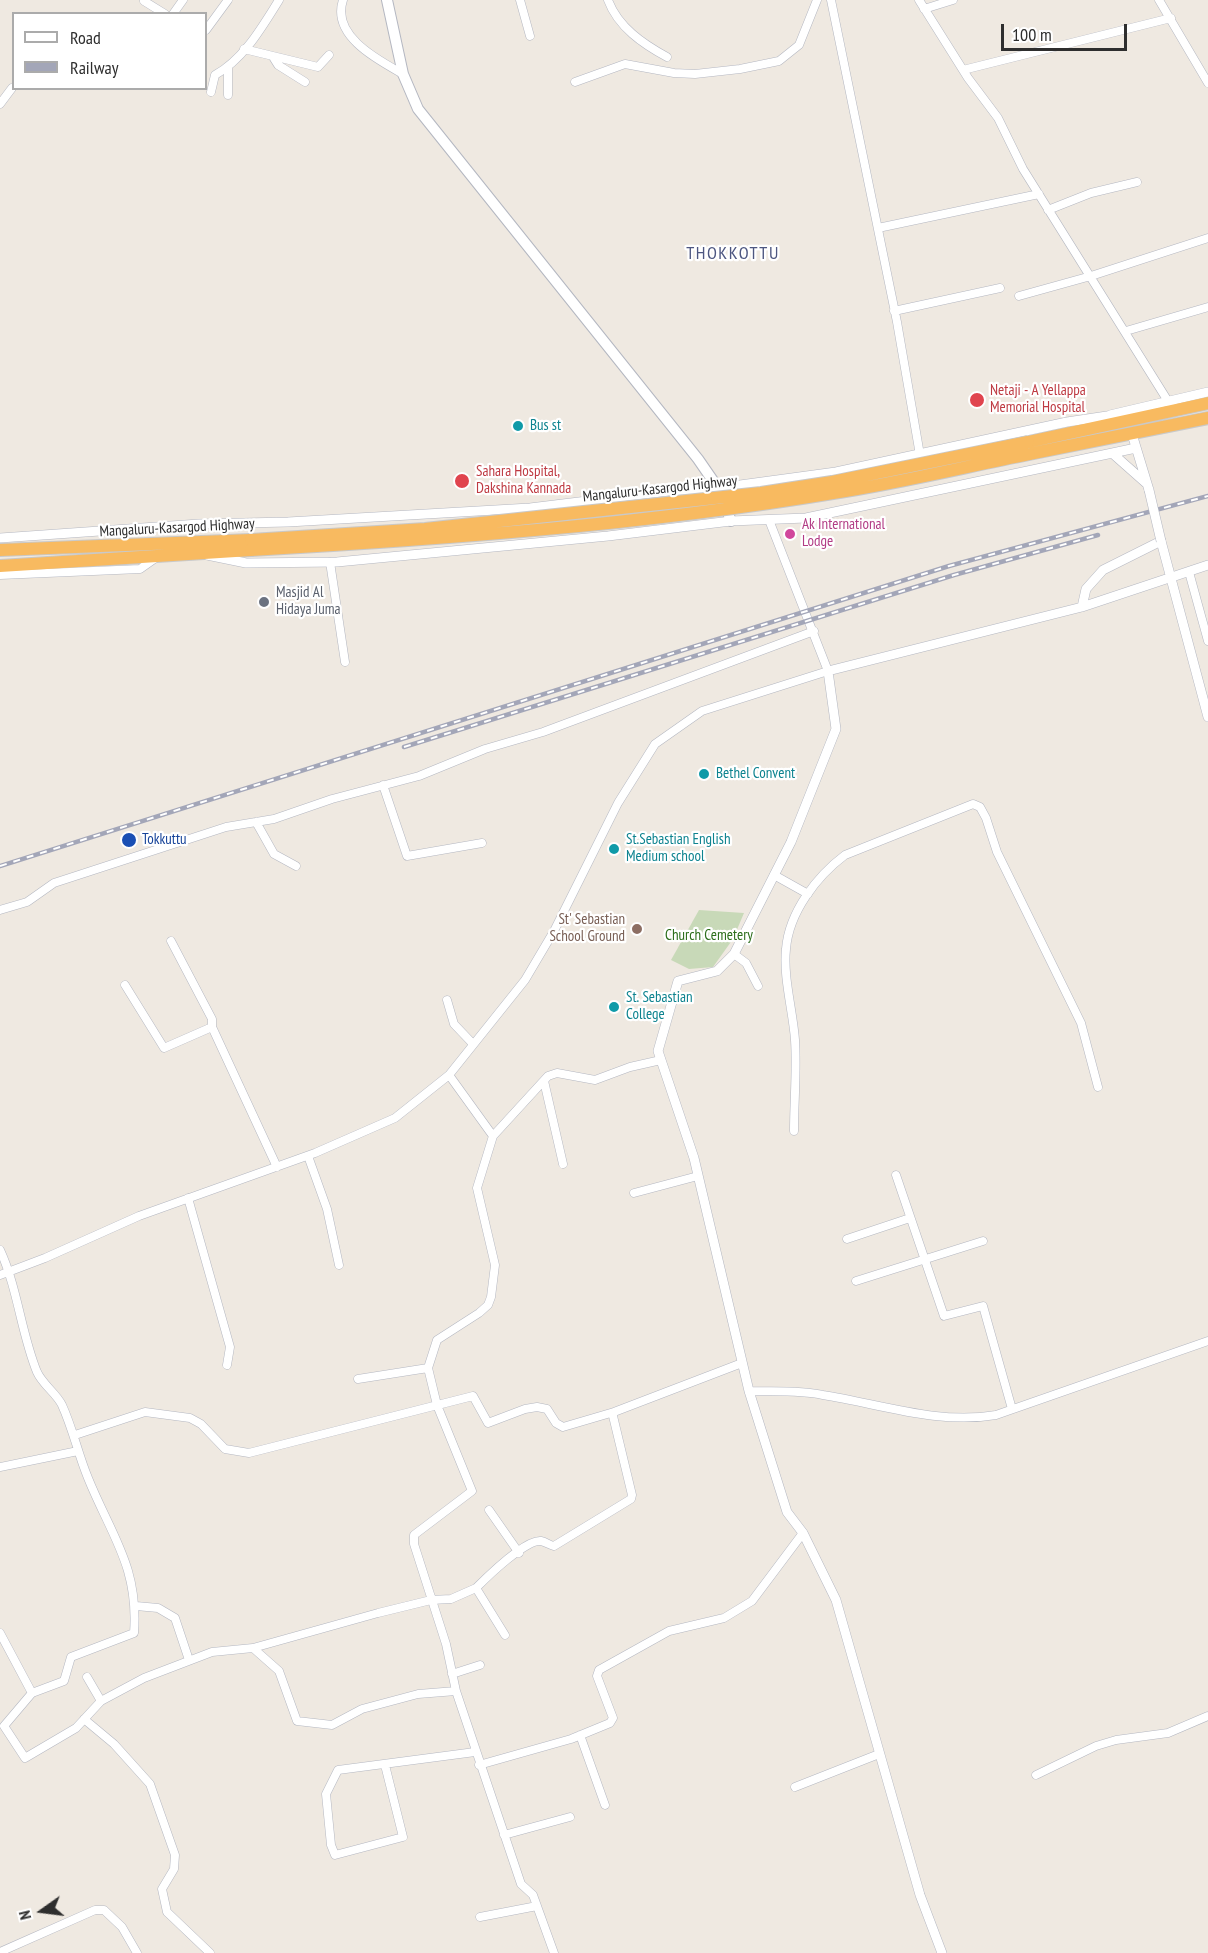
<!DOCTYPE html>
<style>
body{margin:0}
#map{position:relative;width:1208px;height:1953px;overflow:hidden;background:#efe9e1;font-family:"PT Sans Narrow",sans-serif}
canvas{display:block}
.legend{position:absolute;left:12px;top:12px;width:195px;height:78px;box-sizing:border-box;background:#fff;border:2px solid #ababab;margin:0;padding:8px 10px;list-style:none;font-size:18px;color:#2e2e2e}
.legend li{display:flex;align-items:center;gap:12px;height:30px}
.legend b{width:30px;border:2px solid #ababab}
.north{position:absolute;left:12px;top:1881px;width:60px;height:60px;-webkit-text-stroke:4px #fff;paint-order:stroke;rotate:256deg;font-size:16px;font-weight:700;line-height:24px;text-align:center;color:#2e2e2e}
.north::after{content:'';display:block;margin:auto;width:21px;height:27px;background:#2e2e2e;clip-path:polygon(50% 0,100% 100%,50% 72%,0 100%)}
.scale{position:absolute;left:1001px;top:24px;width:126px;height:27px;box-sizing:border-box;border:3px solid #2e2e2e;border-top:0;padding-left:8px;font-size:18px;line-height:21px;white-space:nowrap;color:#2e2e2e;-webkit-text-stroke:4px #fff;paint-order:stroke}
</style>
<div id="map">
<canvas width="1208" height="1953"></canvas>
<ul class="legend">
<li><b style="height:8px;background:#fff"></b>Road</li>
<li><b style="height:8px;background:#a3a6b8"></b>Railway</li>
</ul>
<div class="north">N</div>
<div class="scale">100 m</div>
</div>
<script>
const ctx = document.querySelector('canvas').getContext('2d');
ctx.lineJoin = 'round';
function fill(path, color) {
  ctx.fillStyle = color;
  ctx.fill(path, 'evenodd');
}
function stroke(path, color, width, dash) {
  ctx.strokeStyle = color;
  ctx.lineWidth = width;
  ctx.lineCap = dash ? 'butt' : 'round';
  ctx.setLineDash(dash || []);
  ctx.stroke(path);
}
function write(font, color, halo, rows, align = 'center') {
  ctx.font = font + ' "PT Sans Narrow",sans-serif';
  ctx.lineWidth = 4.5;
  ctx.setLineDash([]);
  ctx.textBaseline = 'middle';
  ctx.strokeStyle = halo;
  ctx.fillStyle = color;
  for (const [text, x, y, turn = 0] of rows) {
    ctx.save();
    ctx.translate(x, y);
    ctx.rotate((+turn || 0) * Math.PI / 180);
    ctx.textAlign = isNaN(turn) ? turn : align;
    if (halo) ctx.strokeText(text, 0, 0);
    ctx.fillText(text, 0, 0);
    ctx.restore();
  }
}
fill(new Path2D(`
 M699,910l45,3 -11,26 -20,28 -24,2 -18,-9z`), '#c8d9b8');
const minor = new Path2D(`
 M343,0c-12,36 35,60 60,74
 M520,0l10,36
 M608,0c10,27 35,44 59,57
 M831,0l66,322 23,133
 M919,0l49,78 30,40 25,51 148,237
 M1159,0l49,83
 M144,1l21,13
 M924,9l29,-9
 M173,14l10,-14
 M206,30l22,-30
 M244,49l74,18 11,-12
 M273,57l5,8 27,17
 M228,68v27
 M963,70l208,-52
 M575,82l50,-18 49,9 21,1 45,-5 39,-8 20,-16 18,-45
 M211,92l4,-17c29,-16 47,-48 64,-75
 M0,104l12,-16
 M1048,210l43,-17 46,-11
 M878,228l161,-34
 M1019,296l72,-20 117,-38
 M894,311l106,-23
 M1126,331l82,-24
 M330,562l15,100
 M1189,572l19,69
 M0,575l140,-6 17,-12
 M383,785l24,71 75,-13
 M256,822l18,32 22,12
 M774,875l34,19
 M0,910l27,-8 27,-19 172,-56 48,-8 58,-20 87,-23 66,-27 58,-17 271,-101
 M171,941l41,78v8l65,140
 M734,954l12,9 12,23
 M125,985l39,63 48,-21
 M447,1000l7,24 19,20
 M449,1075l44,61
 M544,1081l19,83
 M794,1131c0,-30 3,-61 1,-91 -2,-29 -12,-62 -9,-91 3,-37 31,-73 59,-94l128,-51 7,3 6,11 11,34 84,171 17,64
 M308,1156l19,53 12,56
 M896,1175l48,141 39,-10 29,103
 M634,1193l64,-17
 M188,1198l42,149 -3,18
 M847,1239l63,-21
 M0,1250c18,39 21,83 37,122 6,13 19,21 25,33 11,24 16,49 26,73 23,57 51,89 46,155l-63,24 -7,24 -32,12
 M0,1275l45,-17 94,-42 176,-63 80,-35 54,-43 76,-95 29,-49 64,-128 37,-59 47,-33 126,-40 -59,-151
 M856,1281l127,-40
 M428,1368l9,-28 42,-27 9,-8 3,-8 4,-32 -18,-77 16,-52 55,-60 9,-3 38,7 35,-13 31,-7
 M358,1379l70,-11 9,37 35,86 -58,44v9l32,100 10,47
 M749,1391c24,1 50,-1 74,4 57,9 115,30 173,20l212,-74
 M75,1435l70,-23 45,6 11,6 24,25 24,4 224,-57 15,27 37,-14 12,-2 10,2 9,14 7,4 51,-15
 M0,1467l78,-16
 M489,1510l30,43
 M476,1588c11,-11 50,-49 65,-47 5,1 8,4 13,5l77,-47 1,-4 -19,-79 1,-4 128,-49
 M136,1606l22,2 17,10 14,42
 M0,1633l32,60 -28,33 21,32 51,-30 25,-27 43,-23 68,-26 41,-4 26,23 18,50 35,4 30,-16 56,-15 38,-3 65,193 12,11 21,58
 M253,1648l125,-35 53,-13 20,-1 25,-11 29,47
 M452,1674l28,-9
 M87,1677l14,24
 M84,1719l30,25 36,40 25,71 -1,14 -12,20 5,23 43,41
 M580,1735l25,70
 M385,1765l18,72 -68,18 -4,-10 -5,-51 12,-24 137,-18
 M479,1765l92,-26 39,-16 3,-5 -16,-42 2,-6 70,-39 55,-13 28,-17 51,-68
 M1036,1775l60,-29 20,-6 52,-7 40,-17
 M795,1787l84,-33
 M504,1835l66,-18
 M480,1917l57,-11
 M0,1952l95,-42h9l18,17 15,26`);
const tertiary = new Path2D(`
 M1110,415l98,-23
 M1132,434l17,56
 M1112,453l35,31
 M0,538l199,-14 89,-2 242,-14 139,-17 49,-3 118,-16 231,-50 40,-6 17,4
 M207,555l39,8 91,-1 271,-26 123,-15 75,-3 330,-70
 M1082,607l126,-42
 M942,1953l-22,-58 -84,-295 -33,-67 -16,-21 -38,-121 -55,-233 -36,-107 20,-70 39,-10 17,-17 57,-112 45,-113 -8,-58 254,-64 4,-18 17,-19 58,-29 47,176`);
const secondary = new Path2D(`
 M387,0l16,74 15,35 280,350 20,29 13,33`);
const trunk = new Path2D(`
 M1028,442l180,-39
 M1029,454l179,-36
 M0,550l251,-10
 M0,566l251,-16`);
stroke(minor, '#b4b7c1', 9);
stroke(tertiary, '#b4b7c1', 10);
stroke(secondary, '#b4b7c1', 12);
stroke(trunk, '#c9c9c9', 14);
stroke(minor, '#fff', 8);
stroke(tertiary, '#fff', 9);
stroke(secondary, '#fff', 10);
stroke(trunk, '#f8ba60', 12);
const rail = new Path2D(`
 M404,747l550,-172 144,-40
 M0,866l949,-300 259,-70`);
stroke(rail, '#a3a6b8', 4.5);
stroke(rail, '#fff', 2, [7]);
const tertiaryBridge = new Path2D(`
 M1149,490l12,51`);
const trunkBridge = new Path2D(`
 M251,540l174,-11 336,-36 71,-11 196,-40
 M251,550c194,-11 390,-25 582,-57 66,-10 131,-26 196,-39`);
stroke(tertiaryBridge, '#b4b7c1', 10, []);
stroke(trunkBridge, '#c9c9c9', 14, []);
stroke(tertiaryBridge, '#fff', 9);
stroke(trunkBridge, '#f8ba60', 12);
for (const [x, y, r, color] of [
 [977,400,8,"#e0444e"],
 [518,426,6,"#0f9aa8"],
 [462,481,8,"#e0444e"],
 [790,534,6,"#d1479c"],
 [264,602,6,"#6b7280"],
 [704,774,6,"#0f9aa8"],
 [129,840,8,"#1a4fb4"],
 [614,849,6,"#0f9aa8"],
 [637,929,6,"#8d6e63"],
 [614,1007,6,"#0f9aa8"]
]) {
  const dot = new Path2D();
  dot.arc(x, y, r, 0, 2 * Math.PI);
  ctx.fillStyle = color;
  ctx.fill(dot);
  stroke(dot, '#fff', 2);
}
write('15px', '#be3a42', '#fff', [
 ["Netaji - A Yellappa",990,391],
 ["Memorial Hospital",990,408],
 ["Sahara Hospital,",476,472],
 ["Dakshina Kannada",476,489]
], 'left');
write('15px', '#0d838f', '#fff', [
 ["Bus st",530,426],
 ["Bethel Convent",716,774],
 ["St.Sebastian English",626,840],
 ["Medium school",626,857],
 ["St. Sebastian",626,998],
 ["College",626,1015]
], 'left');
write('15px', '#2e2e2e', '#fff', [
 ["Mangaluru-Kasargod Highway",660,489,-6],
 ["Mangaluru-Kasargod Highway",177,528,-3]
]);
write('15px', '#b23c85', '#fff', [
 ["Ak International",802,525],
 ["Lodge",802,542]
], 'left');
write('15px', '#5b616d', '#fff', [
 ["Masjid Al",276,593],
 ["Hidaya Juma",276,610]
], 'left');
write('15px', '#164399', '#fff', [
 ["Tokkuttu",142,840]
], 'left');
write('15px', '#785e54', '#fff', [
 ["St' Sebastian",625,920],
 ["School Ground",625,937]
], 'right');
write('15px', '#2c6e1b', '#fff', [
 ["Church Cemetery",709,936]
]);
ctx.letterSpacing = '1.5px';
write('18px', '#4d5680', '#fff', [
 ["THOKKOTTU",733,254]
]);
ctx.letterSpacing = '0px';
</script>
